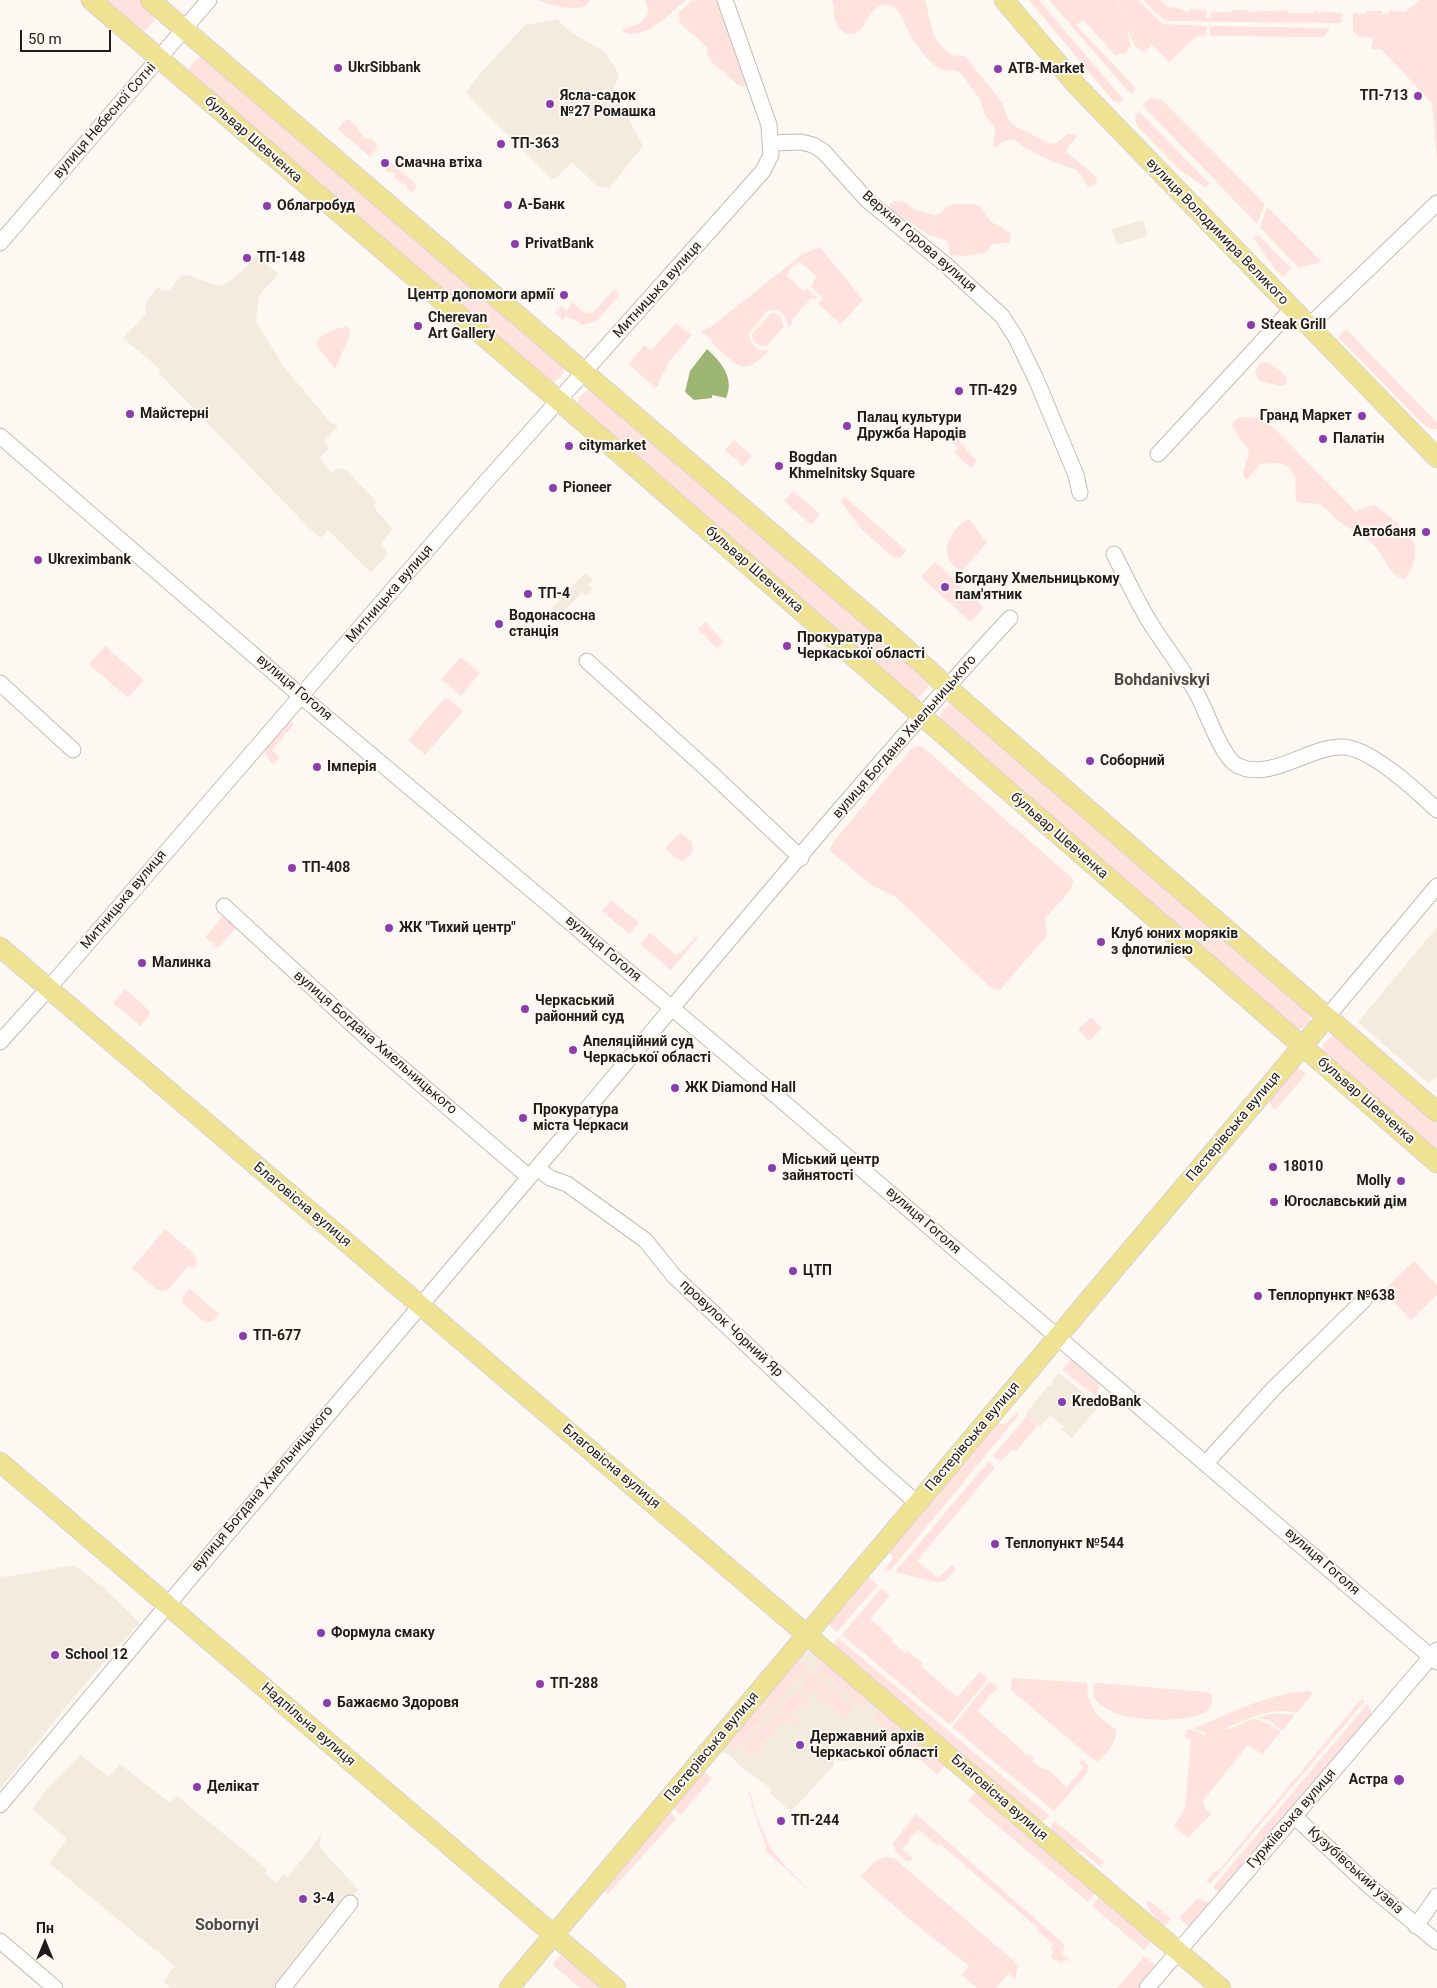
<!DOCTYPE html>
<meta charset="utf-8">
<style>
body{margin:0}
#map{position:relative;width:1437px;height:1988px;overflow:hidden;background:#fdf9f2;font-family:Roboto,sans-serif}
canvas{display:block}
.north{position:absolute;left:20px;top:1918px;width:50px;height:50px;-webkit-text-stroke:4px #fdf9f2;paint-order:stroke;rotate:0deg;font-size:14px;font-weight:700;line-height:20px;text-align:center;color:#1f1d1b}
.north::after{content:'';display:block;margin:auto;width:18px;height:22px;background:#1f1d1b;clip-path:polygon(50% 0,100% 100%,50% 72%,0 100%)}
.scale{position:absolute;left:20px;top:30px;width:91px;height:22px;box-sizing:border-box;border:2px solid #1f1d1b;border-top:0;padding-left:6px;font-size:15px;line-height:18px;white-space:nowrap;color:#1f1d1b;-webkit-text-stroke:4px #fdf9f2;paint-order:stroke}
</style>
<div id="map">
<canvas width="1437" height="1988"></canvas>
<div class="north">Пн</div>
<div class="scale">50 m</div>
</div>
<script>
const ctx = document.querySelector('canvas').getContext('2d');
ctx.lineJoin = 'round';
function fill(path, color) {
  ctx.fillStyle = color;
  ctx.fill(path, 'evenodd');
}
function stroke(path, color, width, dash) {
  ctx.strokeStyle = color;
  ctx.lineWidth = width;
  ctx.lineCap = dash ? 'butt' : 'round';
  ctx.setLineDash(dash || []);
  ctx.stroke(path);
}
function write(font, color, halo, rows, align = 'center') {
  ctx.font = font + ' Roboto,sans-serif';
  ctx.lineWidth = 4;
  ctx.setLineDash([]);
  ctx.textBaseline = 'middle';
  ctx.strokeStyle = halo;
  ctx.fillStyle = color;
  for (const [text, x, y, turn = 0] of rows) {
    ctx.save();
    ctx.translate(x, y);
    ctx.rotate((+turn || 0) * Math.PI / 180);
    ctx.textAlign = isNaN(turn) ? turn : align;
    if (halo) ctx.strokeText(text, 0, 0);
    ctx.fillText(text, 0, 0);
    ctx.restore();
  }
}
fill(new Path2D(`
 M557,19l15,14 33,19 4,6 10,17 -6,14 30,57 -34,42 -11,-1 -26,-25 -16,16 -4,1 -86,-86 13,-18 46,-50z
 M1143,220l5,16 -31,9 -5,-16z
 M257,255l21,19 -19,22 -3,25 28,46 48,57 2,-1 4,4 -14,14 6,7 -11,10 13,15 6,-5 8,2 31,32 -4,4 19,23 -12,16 6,6 1,4 -16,18 -43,-43 -7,8 -12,-10 -150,-155 1,-4 -37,-31 23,-24v-11l12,-16 5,4 6,-1 12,-14 7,-1 25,9 9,2 20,-15z
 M585,573l8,7 -4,5 4,4 -7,7 -4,-4 -21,23 -9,-7z
 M1437,927v149l-9,7 -70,-61z
 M1059,1373l31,25 -1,2 9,7 -26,31 -10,-8 2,-3 -14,-12 -10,12 -15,-13 23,-28 2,1 3,-3 -2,-2z
 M74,1565l30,23 36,35 -58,64 -82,102v-214l5,2z
 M808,1652l7,1 92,78 -12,12 -5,1 -11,12 -2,-1 -34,6 -9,-1v5l-43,47 -21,-19 2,-3 -7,-6 -24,-17 -9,-10 -13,-7 82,-95z
 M81,1755l28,22 11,-13 50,39 7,-7 90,73 -3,4 12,9 8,-8 4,3 33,-42 -1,13 38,41 -8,14 -67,85h-112l-8,-6 12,-16 -126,-103 18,-24 -35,-30 14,-19z`), '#f4ebde');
fill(new Path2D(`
 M101,0h37l15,13 1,8 -8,9 -8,1z
 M538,0h53c-1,1 -5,5 -6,6 -9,5 -38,-1 -47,-6z
 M645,0h41c-15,12 -44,44 -64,31l2,-2 16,-6 9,-11z
 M693,0h25l29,81 -2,7 -7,-3 -11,-10v-2c-9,-3 -22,-14 -20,-26l-28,-25v-10z
 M832,0h93c6,19 5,42 26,54 5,3 10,0 15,3l37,47 5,15 5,6 37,19 6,-1 12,-9 8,1v3l-8,9 -1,5 29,25 1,6 -4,3 -5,1 -11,-17 -26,-9 -26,-13 -10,-8 -11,1 -9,7 -2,-1 2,-20 -9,-10 -7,-19 -19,-26c-7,-3 -16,0 -23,-5 -10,-7 -19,-19 -25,-29 -6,-9 -10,-28 -20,-32 -18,-6 -23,14 -31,23 -9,10 -20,4 -25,-6 -3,-8 -1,-15 -4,-23z
 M1029,0h10l85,100 -5,3 -6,-2z
 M1049,0h68l5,15 -4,-15h20l25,24 44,2 -1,9 -9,1 -28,26 -18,-18 -6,9 -11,-8 -8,-19 5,20 -6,7 -10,2 -32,-35 -7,5 57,60 2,4 -2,5 -5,-3z
 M1143,0h17l8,7 15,2v2h7v-2l16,1v8h5v-6h20v-2h16l1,2 39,-2 1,3h26v-2l28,2v7l-2,3h-5l-168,-2 -11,-8z
 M1420,0h17v162l-5,-59 -51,-54h-10l2,-11 -14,-1 -6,-6v-18l12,1 1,-3h16v3h7v-3l16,1z
 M1210,26l120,2 -6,9 -114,-1z
 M201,56l3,1 359,308 1,7 -6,7 -6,4 -364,-312 7,-11z
 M1151,98l11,2 103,104 -8,20 -115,-119z
 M1139,111l71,73 -4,4 -26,-18 -41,-42c-4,-6 -6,-11 0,-17z
 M345,120h5l8,8 1,4 7,7 5,-1 5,5 1,5 -7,9 -32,-28z
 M391,162l3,4h1l22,19 -5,8 -6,-6 1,-2 -2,-2 -3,1 -8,-7v-4l-2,-1 -2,1 -5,-3z
 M895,201l9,1 12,8 20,5 5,-2 5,-6 7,-3h22l7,4 8,13 20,12 1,6 -3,4 -15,1 -8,9 -20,3 -15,-1 -2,-12 -3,-3 -16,-5 -37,-25 -3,-6z
 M1267,207l55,55 -23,6 -39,-40z
 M1258,235l33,33 -8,9 -9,-9 -20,-30z
 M820,247l43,53 -22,24 -23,-20 5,-6 -12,-11 5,-11 -16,-14 -9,5 -4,9 16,15 5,-2 9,8 -3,3 -3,-2 -20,23 1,2 -4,5c-1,-12 -7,-20 -20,-18l-19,23c1,12 8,18 20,17 -26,30 -33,14 -57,-7l1,-2 -12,-10 10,-4 93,-74z
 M614,289l6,5 -23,27 -15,4 -8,-6 -2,1 -6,-4 -3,4 -8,-7 6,-7 6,5 5,-9 13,11 9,-1z
 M774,313l6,3 4,10 -17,20c-9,1 -14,-4 -15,-12l18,-20z
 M676,323l16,12 -22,26 -11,20v4l-4,3 -26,-24 15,-19 7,6z
 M347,327l3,4v4l-15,34 -18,-23 -1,-4c5,-8 22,-15 31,-15z
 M1346,329l91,94v6c-8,2 -14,-6 -20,-11l-79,-81z
 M1262,362c10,0 20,9 25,17l-1,5 -5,2 -22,-5c-5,-7 -4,-14 3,-19z
 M590,388l337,288 2,10 -9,11 -7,1 -336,-291 2,-10z
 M1242,417l15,1 17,10 81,83 19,-6c11,6 38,30 41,41 2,10 -4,26 -10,33 -15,-1 -21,-24 -30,-33 -11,-11 -27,-17 -39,-27 -5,-5 -10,-12 -17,-15 -8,-2 -16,1 -23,-3l-1,-24 -7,-11 -10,-3 -18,1 -12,15h-3l-2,-5 6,-22 -17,-26 2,-6z
 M958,429l3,2 -5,6 21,24 -6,7 -17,-15 4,-5 -11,-10 6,-8z
 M734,440l18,16 -9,10 -18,-16z
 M793,491l27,23 -9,11 -27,-24z
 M845,497l61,53 -6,9 -3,-2 -2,2 -35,-31 -20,-28z
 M966,520h4l17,23 -26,29c-4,-4 -12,-9 -13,-15 -5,-14 7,-30 18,-37z
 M935,562l49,45 -13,15 -50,-45z
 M706,622l18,20 -7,7 -19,-20z
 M105,646l39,34 -16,18 -39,-34z
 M461,657l19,16 -19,23 -20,-17z
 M446,697l17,14 -38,44 -17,-15z
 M948,705h7l355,308c2,9 -5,17 -15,16l-354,-307 -1,-7z
 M289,719l5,5 -22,26 8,7 -7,8 -7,-9 -1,-9z
 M917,746l7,2 149,131c2,13 -21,29 -28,40l2,13 -2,6 -44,51 -3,1 -7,-2 -94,-90 -27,-14 -39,-32 -1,-4 3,-6 78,-93z
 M681,833l11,9 1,6 -2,6 -8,7 -6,-2 -12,-11z
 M611,900l28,23 -10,11 -27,-23z
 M223,916l13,12 -18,20 -13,-11z
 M650,933l25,21 6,-1 15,-17 2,2 -27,32 -31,-26z
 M125,989l25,22 -1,5 -9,10 -27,-23z
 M1091,1017l11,11 -12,13 -12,-11z
 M1334,1036l7,2 96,85v31l-114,-100c-3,-9 3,-15 11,-18z
 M1296,1066l10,8 -31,36 -5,-6v-6z
 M165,1229l28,24 4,8 -1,6h-9l-17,21 -7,3 -7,-2 -24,-21z
 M1414,1261l23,24v10l-26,25 -28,-29z
 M189,1288l30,26 -7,8 -9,-1 -20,-18 -1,-6z
 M1073,1358l27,23 -3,16 -35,-27z
 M1017,1411l1,5 -128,155 -5,-2 8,-11 -5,-8 106,-126 13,-1z
 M1027,1416l11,9 -22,26 -3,-2 -12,12 -3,-2 -1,1 -4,-4z
 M988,1462l6,4v3l-77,92 21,17 14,-13 4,4 -11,12 -9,1 -41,-10z
 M867,1576l11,9 -41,47 -10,-9z
 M881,1588l9,7 -20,24 23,20 -1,3 13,11 2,-2 16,12 -2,3 36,31 23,-25 8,7 -38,46 -108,-90z
 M838,1638l212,178 -10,7 -207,-177z
 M798,1658l10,9 -71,81h-3l-7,-7z
 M822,1659l49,42 -9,6 -47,-39z
 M811,1672l43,36 -9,10 -42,-34v-3z
 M1014,1678l73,5 1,13 8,18 20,16c2,12 -11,27 -20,32l-85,-72 1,-11z
 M990,1681l8,7 -8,7 -12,16 49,44 1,-1 6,4 -2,3 9,7 7,2 19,17 17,-20 -5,-4 4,-3 5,5 -1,8 -33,38 -102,-84z
 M1097,1683l110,9 4,2c14,33 -74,27 -90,21 -9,-2 -17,-8 -24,-13l-3,-6 -1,-11z
 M798,1688l10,8 1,4c-10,12 -20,13 -35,14z
 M1309,1691l4,2 -16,20c-25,-7 -48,5 -71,15l2,2 24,-11c13,1 19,6 29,13l-19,22 -14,-9 -45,56 2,7 6,6 -23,24 -14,-12 11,-18 6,-69 -7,-2 2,-6 5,-2 14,7 1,-2 -12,-6c37,-15 74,-35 115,-37z
 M1362,1698l3,3 -154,182 -5,-1 10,-12 2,1z
 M1367,1704l4,7v6l-149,174 -6,-1 -3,-3z
 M880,1709l25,21 -8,8 -24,-20z
 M791,1714l8,7 -3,3 -10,-6 -33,38 -9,-8 29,-32z
 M1269,1714h23l3,1 -13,16 -13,-11 -13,-2z
 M914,1737l32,28 -9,10 -34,-32z
 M701,1772h4l7,6 -31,37 -9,-8z
 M750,1791l5,21 15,35 17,21 32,32 -53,-49v-4l-15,-44 1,-1 -4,-10z
 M977,1791l119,102 -8,9 -120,-101z
 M668,1811l9,7 -69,76 -7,-4z
 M916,1814l149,131 -3,9 7,5 -8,4 -10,-5 2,-7 -2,-2 3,-4 -17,-15 1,-2 -98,-84 -2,2 -19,-16 -10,8 2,2 -9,9 11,10 -6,3 -11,-10 -3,-9z
 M1055,1821l49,41 -4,5 -18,-16 -15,-5 -17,-14 2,-8z
 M884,1857l10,1 119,102 5,6 -3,13 -7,-5 -12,14h-19l-15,-13 7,-9 -60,-47 -48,-42 12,-14z
 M1100,1896l52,45 -8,9 -52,-44z
 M1198,1898l13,6 -21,24 -11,-10z
 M1149,1900l22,19 -8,9 -15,-20 -1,-6z
 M560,1956l8,4 34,28h-22l-26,-22 -1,-3z
 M1145,1956l12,11 -17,21h-23z`), '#ffe2de');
fill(new Path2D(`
 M707,349c14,13 28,29 19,49l-14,-3v3l-18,2 -9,-8 5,-21z`), '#9eb673');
const minor = new Path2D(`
 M772,143l29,-1 12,3 10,6 44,49 79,65 56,51 14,22 20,41 40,96 4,18
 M0,243l209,-243
 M1309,326l128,-123
 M0,436l301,260 473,398 663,568
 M1158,454l134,-145
 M1114,554c12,23 23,48 37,70 15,24 32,45 46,70 11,20 17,43 30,61 3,5 8,10 14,12 31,13 71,-22 103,-20 27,2 73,44 93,63
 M587,661l123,111 91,86
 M0,683l73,67
 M224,906l143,132 162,139
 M1327,1017l110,-131
 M0,1042l48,-53 436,-505 279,-313 8,-16 -2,-30 -44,-125
 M537,1168l13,10 17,6 78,56 29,36 200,189 43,38
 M1206,1463l68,-75 90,-88
 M0,1805c192,-231 387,-460 581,-689 141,-167 280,-337 429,-498
 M1294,1816l74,69 69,57
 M1416,1926l21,-30
 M0,1941l55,47
 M283,1988l67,-85
 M1147,1988l290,-338`);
const major = new Path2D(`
 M91,0l467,400 879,763
 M150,0l750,643 47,44 490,425
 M1004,0l74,87 359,371
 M0,947l1221,1041
 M0,1462l616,526
 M509,1988l818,-971`);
stroke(minor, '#c0bcb6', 17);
stroke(major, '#d7d6d6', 21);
stroke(minor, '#fff', 15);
stroke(major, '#efe393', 19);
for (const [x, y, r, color] of [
 [338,68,5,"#8b3dae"],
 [998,69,5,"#8b3dae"],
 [1418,96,5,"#8b3dae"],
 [550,104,5,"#8b3dae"],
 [501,144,5,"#8b3dae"],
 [385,163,5,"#8b3dae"],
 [508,205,5,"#8b3dae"],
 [267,206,5,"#8b3dae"],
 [515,244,5,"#8b3dae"],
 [247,258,5,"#8b3dae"],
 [564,295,5,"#8b3dae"],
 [1251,325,5,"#8b3dae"],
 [418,326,5,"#8b3dae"],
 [959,391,5,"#8b3dae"],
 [130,414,5,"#8b3dae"],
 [1362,416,5,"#8b3dae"],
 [847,426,5,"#8b3dae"],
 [1323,439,5,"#8b3dae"],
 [569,446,5,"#8b3dae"],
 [779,466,5,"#8b3dae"],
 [553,488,5,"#8b3dae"],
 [1426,532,5,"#8b3dae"],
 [38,560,5,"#8b3dae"],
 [945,587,5,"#8b3dae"],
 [528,594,5,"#8b3dae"],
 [499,624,5,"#8b3dae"],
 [787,646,5,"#8b3dae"],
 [1090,761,5,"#8b3dae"],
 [317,767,5,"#8b3dae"],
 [292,868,5,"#8b3dae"],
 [389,928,5,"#8b3dae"],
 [1101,942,5,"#8b3dae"],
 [142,963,5,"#8b3dae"],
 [525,1009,5,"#8b3dae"],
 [573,1050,5,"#8b3dae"],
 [675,1088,5,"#8b3dae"],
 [523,1118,5,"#8b3dae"],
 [1273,1167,5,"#8b3dae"],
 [772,1168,5,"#8b3dae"],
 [1401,1181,5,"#8b3dae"],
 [1274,1202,5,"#8b3dae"],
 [793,1271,5,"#8b3dae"],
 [1258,1296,5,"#8b3dae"],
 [243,1336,5,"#8b3dae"],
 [1062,1402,5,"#8b3dae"],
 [995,1544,5,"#8b3dae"],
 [321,1633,5,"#8b3dae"],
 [55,1655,5,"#8b3dae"],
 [540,1684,5,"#8b3dae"],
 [327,1703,5,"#8b3dae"],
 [800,1745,5,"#8b3dae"],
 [1399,1780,6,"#8b3dae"],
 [197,1787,5,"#8b3dae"],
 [781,1821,5,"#8b3dae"],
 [303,1899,5,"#8b3dae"]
]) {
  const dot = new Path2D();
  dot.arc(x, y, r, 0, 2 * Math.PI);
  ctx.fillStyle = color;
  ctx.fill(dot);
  stroke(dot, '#fdf9f2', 2);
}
write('bold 14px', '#1f1d1b', '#fdf9f2', [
 ["UkrSibbank",348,68],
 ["ATB-Market",1008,69],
 ["Ясла-садок",560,96],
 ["№27 Ромашка",560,112],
 ["ТП-713",1408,96,"right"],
 ["ТП-363",511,144],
 ["Смачна втіха",395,163],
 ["А-Банк",518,205],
 ["Облагробуд",277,206],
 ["PrivatBank",525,244],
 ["ТП-148",257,258],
 ["Центр допомоги армії",554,295,"right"],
 ["Cherevan",428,318],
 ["Art Gallery",428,334],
 ["Steak Grill",1261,325],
 ["ТП-429",969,391],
 ["Майстерні",140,414],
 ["Гранд Маркет",1352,416,"right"],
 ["Палац культури",857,418],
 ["Дружба Народів",857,434],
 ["Палатін",1333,439],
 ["citymarket",579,446],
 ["Bogdan",789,458],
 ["Khmelnitsky Square",789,474],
 ["Pioneer",563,488],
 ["Автобаня",1416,532,"right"],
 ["Ukreximbank",48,560],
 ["Богдану Хмельницькому",955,579],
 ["пам'ятник",955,595],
 ["ТП-4",538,594],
 ["Водонасосна",509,616],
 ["станція",509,632],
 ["Прокуратура",797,638],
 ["Черкаської області",797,654],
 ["Соборний",1100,761],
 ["Імперія",327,767],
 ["ТП-408",302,868],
 ["ЖК \"Тихий центр\"",399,928],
 ["Клуб юних моряків",1111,934],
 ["з флотилією",1111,950],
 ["Малинка",152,963],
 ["Черкаський",535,1001],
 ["районний суд",535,1017],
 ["Апеляційний суд",583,1042],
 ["Черкаської області",583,1058],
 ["ЖК Diamond Hall",685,1088],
 ["Прокуратура",533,1110],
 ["міста Черкаси",533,1126],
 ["Міський центр",782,1160],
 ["зайнятості",782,1176],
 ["18010",1283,1167],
 ["Molly",1391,1181,"right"],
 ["Югославський дім",1284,1202],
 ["ЦТП",803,1271],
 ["Теплорпункт №638",1268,1296],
 ["ТП-677",253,1336],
 ["KredoBank",1072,1402],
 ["Теплопункт №544",1005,1544],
 ["Формула смаку",331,1633],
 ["School 12",65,1655],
 ["ТП-288",550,1684],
 ["Бажаємо Здоровя",337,1703],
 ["Державний архів",810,1737],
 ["Черкаської області",810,1753],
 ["Астра",1388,1780,"right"],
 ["Делікат",207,1787],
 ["ТП-244",791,1821],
 ["3-4",313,1899]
], 'left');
write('14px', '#1f1d1b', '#fdf9f2', [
 ["вулиця Небесної Сотні",105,121,-49],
 ["бульвар Шевченка",253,140,41],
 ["вулиця Володимира Великого",1217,232,46],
 ["Верхня Горова вулиця",919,242,41],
 ["Митницька вулиця",658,290,-48],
 ["бульвар Шевченка",754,570,41],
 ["Митницька вулиця",390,594,-49],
 ["вулиця Гоголя",294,688,40],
 ["вулиця Богдана Хмельницького",905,737,-49],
 ["бульвар Шевченка",1059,836,41],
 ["Митницька вулиця",124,900,-50],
 ["вулиця Гоголя",603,949,40],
 ["вулиця Богдана Хмельницького",375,1043,41],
 ["бульвар Шевченка",1366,1101,41],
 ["Пастерівська вулиця",1234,1127,-50],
 ["Благовісна вулиця",302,1205,40],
 ["вулиця Гоголя",923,1221,41],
 ["провулок Чорний Яр",731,1329,43],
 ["Пастерівська вулиця",973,1437,-50],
 ["Благовісна вулиця",611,1467,40],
 ["вулиця Богдана Хмельницького",263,1489,-50],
 ["вулиця Гоголя",1322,1562,41],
 ["Надпільна вулиця",308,1725,41],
 ["Пастерівська вулиця",712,1747,-50],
 ["Благовісна вулиця",999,1798,41],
 ["Гуржіївська вулиця",1292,1819,-49],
 ["Кузубівський узвіз",1355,1871,42]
]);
write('bold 16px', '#4d4944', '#fdf9f2', [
 ["Bohdanivskyi",1162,681],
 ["Sobornyi",227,1926]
]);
</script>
